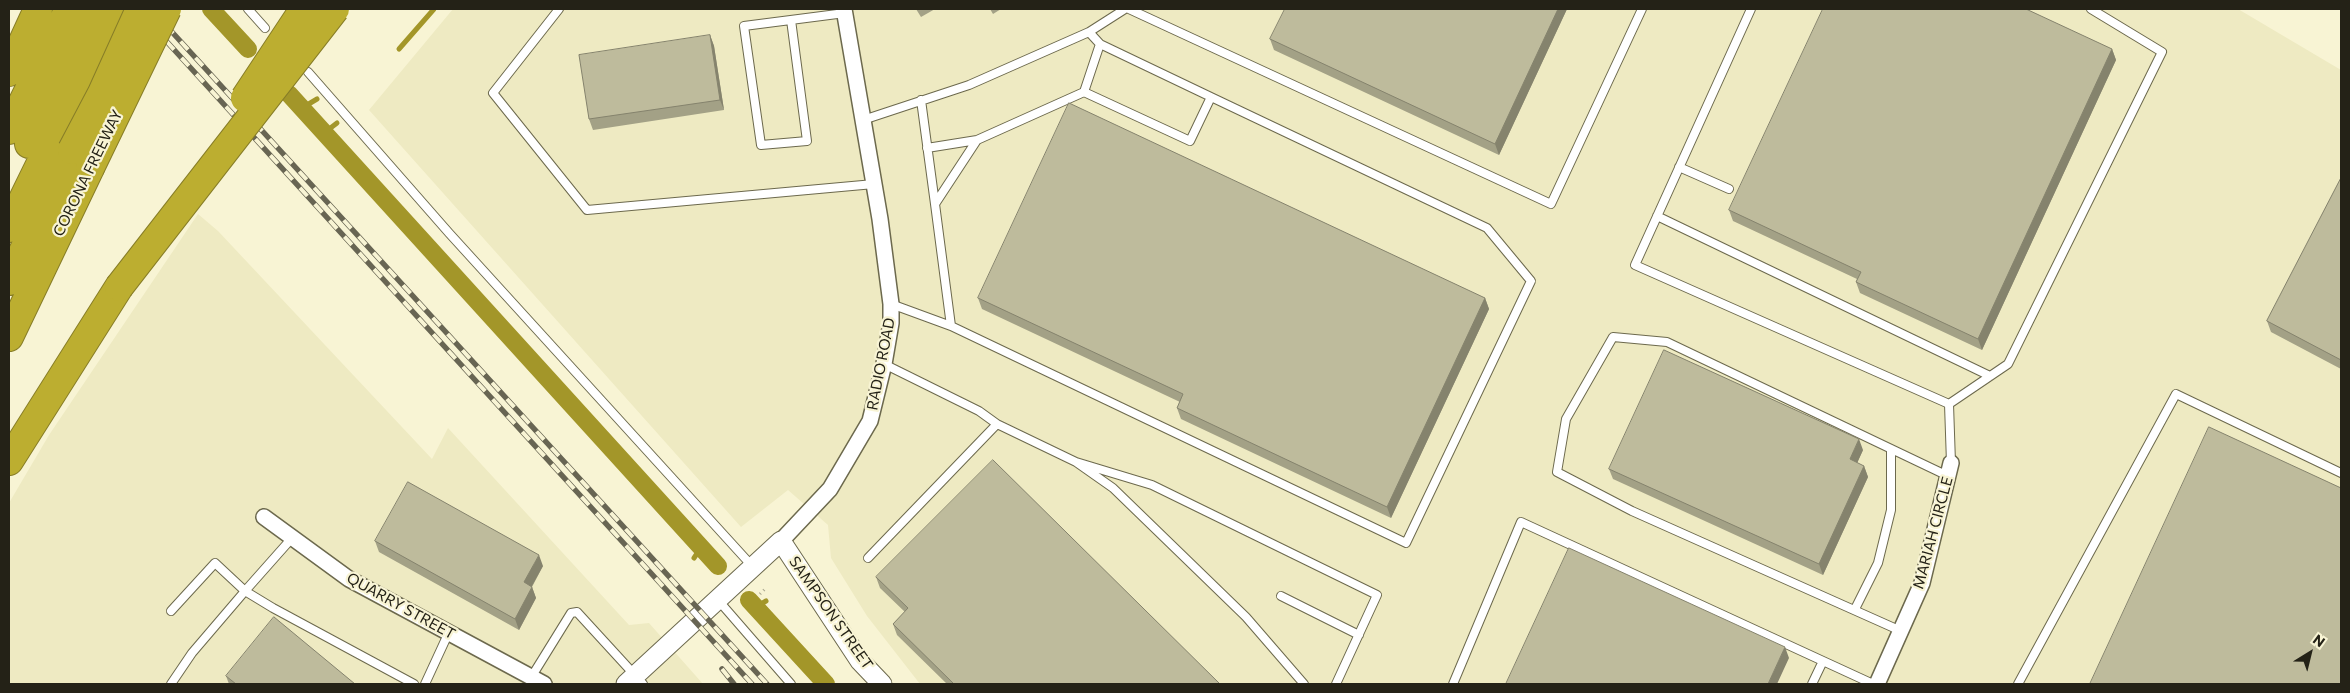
<!DOCTYPE html>
<style>
body{margin:0}
#map{position:relative;width:2350px;height:693px;overflow:hidden;background:#f8f4d4;font-family:Commissioner,sans-serif}
canvas{display:block}
.frame{position:absolute;inset:0;border:10px solid #242217;pointer-events:none}
.north{position:absolute;left:2285px;top:628px;width:50px;height:50px;-webkit-text-stroke:4px #f8f4d4;paint-order:stroke;rotate:36deg;font-size:14px;font-weight:700;line-height:20px;text-align:center;color:#242217}
.north::after{content:'';display:block;margin:auto;width:18px;height:22px;background:#242217;clip-path:polygon(50% 0,100% 100%,50% 72%,0 100%)}
</style>
<div id="map">
<canvas width="2350" height="693"></canvas>
<div class="frame"></div>
<div class="north">N</div>
</div>
<script>
const ctx = document.querySelector('canvas').getContext('2d');
ctx.lineJoin = 'round';
function fill(path, color) {
  ctx.fillStyle = color;
  ctx.fill(path, 'evenodd');
}
function stroke(path, color, width, dash) {
  ctx.strokeStyle = color;
  ctx.lineWidth = width;
  ctx.lineCap = dash ? 'butt' : 'round';
  ctx.setLineDash(dash || []);
  ctx.stroke(path);
}
function write(font, color, halo, rows, align = 'center') {
  ctx.font = font + ' Commissioner,sans-serif';
  ctx.lineWidth = 4.5;
  ctx.setLineDash([]);
  ctx.textBaseline = 'middle';
  ctx.strokeStyle = halo;
  ctx.fillStyle = color;
  for (const [text, x, y, turn = 0] of rows) {
    ctx.save();
    ctx.translate(x, y);
    ctx.rotate((+turn || 0) * Math.PI / 180);
    ctx.textAlign = isNaN(turn) ? turn : align;
    if (halo) ctx.strokeText(text, 0, 0);
    ctx.fillText(text, 0, 0);
    ctx.restore();
  }
}
fill(new Path2D(`
 M453,9h1785l103,61v614h-1421l-53,-68 -36,-58 -3,-33 -40,-35 -47,37 -372,-417z
 M198,214l20,17 214,228 16,-31 181,197 20,-2 54,61h-694v-181l40,-68z`), '#eeeac2');
stroke(new Path2D(`
 M399,49l35,-40
 M302,108l15,-9
 M324,133l13,-10
 M694,558l4,-6
 M756,607l10,-6`), '#a39629', 5);
stroke(new Path2D(`
 M211,9l37,40
 M289,94l429,472
 M749,600l77,84`), '#a39629', 18);
const service = new Path2D(`
 M248,9l17,19
 M559,9l-66,84 94,117 287,-26
 M1129,9l422,195 91,-195
 M1751,9l-116,256 314,139
 M791,20l16,121 -46,4 -17,-119 101,-13
 M1089,32l36,-23
 M308,72l141,161 304,334
 M1084,92l16,-48
 M921,100l14,104
 M863,120l106,-35 120,-53 11,12 111,53 -21,44 -106,-49 -107,48 -42,64 16,122 -60,-22
 M927,148l50,-8
 M1679,167l50,22
 M1657,216l333,160
 M951,326l455,217 125,-262 -44,-53 -276,-131
 M1949,404l59,-40 154,-312 -71,-43
 M1949,404l2,59
 M997,424l79,38 37,26 133,129 58,67
 M1076,462l76,23 225,110 -41,89
 M292,538l-47,53 28,17 141,76
 M868,558l129,-134 -18,-13 -95,-47
 M1281,596l78,39
 M718,600l73,84
 M1855,609l23,-46 13,-53v-61
 M1901,631l-269,-120 -75,-39 9,-53 47,-82 54,5 281,134
 M532,676l39,-63 6,-1 66,72
 M171,684l21,-31 53,-62 -30,-28 -44,48
 M425,684l24,-52
 M1453,684l68,-162 302,139
 M1812,684l11,-23 50,23
 M2018,684l158,-290 165,79`);
const minor = new Path2D(`
 M264,517l85,62 195,105
 M781,541l49,-52 40,-68 14,-57 7,-41v-19l-11,-85 -36,-210
 M1877,684l45,-101 29,-120`);
const tertiary = new Path2D(`
 M626,684l155,-143 79,120 22,23`);
const motorway = new Path2D(`
 M9,72l29,-63
 M9,130l60,-121
 M29,144l34,-70 26,-65
 M9,228l73,-149 30,-70
 M9,281l63,-131
 M9,337l81,-169
 M9,461l110,-174`);
stroke(service, '#6c694d', 10);
stroke(minor, '#6c694d', 18);
stroke(tertiary, '#6c694d', 21);
stroke(motorway, '#877d27', 30);
stroke(new Path2D(`
 M760,594l5,-5`), '#aaa78f', 3, [1, 4]);
stroke(service, '#fff', 8);
stroke(minor, '#fff', 15);
stroke(tertiary, '#fff', 19);
stroke(motorway, '#bcae30', 28);
const rail = new Path2D(`
 M137,9l615,675
 M151,9l616,675
 M722,669l12,15`);
stroke(rail, '#686553', 5.5);
stroke(rail, '#f8f4d4', 4, [11]);
const motorwayBridge = new Path2D(`
 M245,98l59,-89
 M72,150l30,-57 38,-84
 M90,168l77,-159
 M119,287l216,-278`);
stroke(motorwayBridge, '#877d27', 30, []);
stroke(motorwayBridge, '#bcae30', 28);
fill(new Path2D(`
 M916,9h19l-14,8z
 M990,9h11l-8,5z
 M1567,9l-68,146 -225,-105 -4,-11z
 M710,35l4,11 10,64 -131,20 -4,-11z
 M2112,49l4,11 -134,290 -122,-57 -4,-11 1,-3 -124,-58 -4,-11z
 M2341,178v191l-70,-37 -4,-11z
 M978,298h507l4,11 -98,209 -210,-99 -4,-11 3,-6 -198,-93z
 M1863,450l-6,13 7,3 4,11 -45,98 -210,-96 -4,-10z
 M375,541l168,25 -11,21 4,11 -17,32 -140,-78z
 M876,577l344,107h-273l-50,-49 -4,-11 12,-12 -25,-24z
 M226,676l129,8h-126z`), '#a3a186');
fill(new Path2D(`
 M1558,9h9l-68,146 -4,-11z
 M710,35l4,11 10,64 -4,-10z
 M2112,49l4,11 -134,290 -4,-11z
 M1485,298l4,11 -98,209 -4,-11z
 M1859,439l4,11 -9,20 -4,-11z
 M1864,466l4,11 -45,98 -4,-11z
 M539,555l4,11 -15,27 -4,-11z
 M532,587l4,11 -17,32 -4,-11z
 M1785,647l4,11 -12,26h-9z`), '#85836d');
const building = new Path2D(`
 M1285,9h273l-63,135 -225,-105z
 M1823,9h203l86,40 -134,290 -122,-57 5,-10 -132,-62z
 M710,35l10,65 -131,19 -10,-64z
 M1069,103l416,195 -98,209 -210,-99 6,-14 -205,-96z
 M2341,178v182l-74,-39z
 M1664,350l195,89 -9,20 14,7 -45,98 -210,-95z
 M2209,427l132,61v196h-251z
 M993,460l227,224h-266l-61,-60 15,-16 -32,-31z
 M408,482l131,73 -15,27 8,5 -17,32 -140,-78z
 M1569,548l216,99 -17,37h-262z
 M274,617l81,67h-119l-10,-8z`);
fill(building, '#bebb9c');
stroke(building, '#85836d', 1);
write('15px', '#242217', '#f8f4d4', [
 ["CORONA FREEWAY",88,173,-64],
 ["RADIO ROAD",881,364,-79],
 ["MARIAH CIRCLE",1933,533,-75],
 ["QUARRY STREET",401,606,29],
 ["SAMPSON STREET",831,613,55]
]);
</script>
